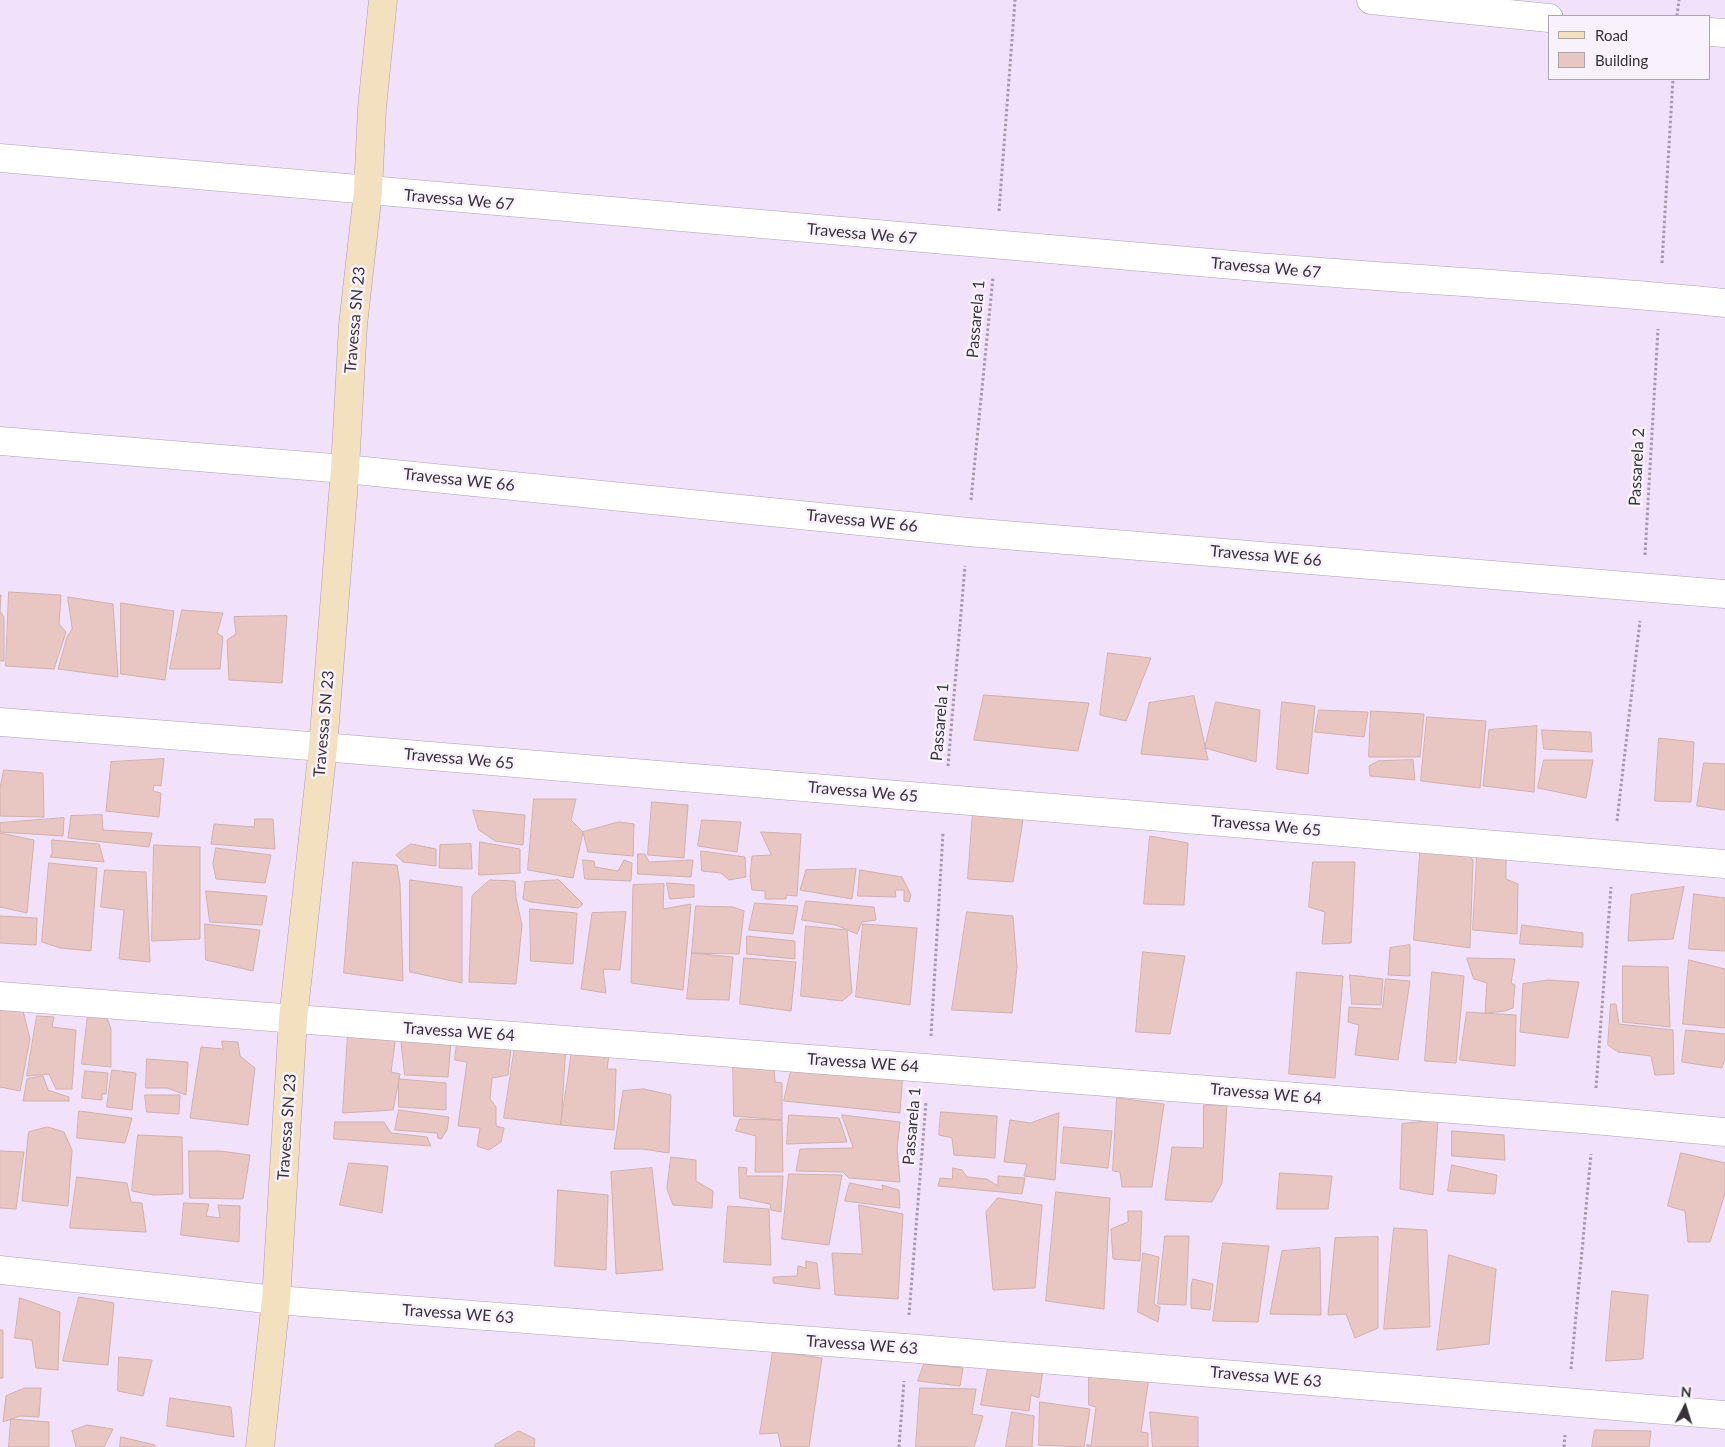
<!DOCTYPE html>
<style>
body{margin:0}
#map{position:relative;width:1725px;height:1447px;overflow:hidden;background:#f2e1fa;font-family:Lato,sans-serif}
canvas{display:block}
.legend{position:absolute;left:1548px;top:15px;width:162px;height:65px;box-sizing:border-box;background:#f9f2fd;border:1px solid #aba5af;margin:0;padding:6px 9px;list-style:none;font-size:15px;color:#37313a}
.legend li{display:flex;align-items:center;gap:10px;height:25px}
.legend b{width:25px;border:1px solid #aba5af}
.north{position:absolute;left:1660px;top:1382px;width:50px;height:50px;-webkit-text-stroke:4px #f9f2fd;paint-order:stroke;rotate:5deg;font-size:14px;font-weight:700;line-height:20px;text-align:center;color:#37313a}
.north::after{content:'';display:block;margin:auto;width:18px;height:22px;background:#37313a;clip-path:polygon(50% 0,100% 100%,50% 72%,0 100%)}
</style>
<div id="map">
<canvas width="1725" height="1447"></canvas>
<ul class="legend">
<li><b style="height:6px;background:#f2e0bf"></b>Road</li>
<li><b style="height:14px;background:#e8c7c2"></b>Building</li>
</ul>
<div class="north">N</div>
</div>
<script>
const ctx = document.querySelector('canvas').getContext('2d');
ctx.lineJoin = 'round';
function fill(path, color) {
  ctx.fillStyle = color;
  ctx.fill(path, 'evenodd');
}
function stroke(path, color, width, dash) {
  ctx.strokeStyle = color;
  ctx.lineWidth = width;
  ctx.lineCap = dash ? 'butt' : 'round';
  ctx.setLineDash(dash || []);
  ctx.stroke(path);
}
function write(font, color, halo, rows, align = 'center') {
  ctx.font = font + ' Lato,sans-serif';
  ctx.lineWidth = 5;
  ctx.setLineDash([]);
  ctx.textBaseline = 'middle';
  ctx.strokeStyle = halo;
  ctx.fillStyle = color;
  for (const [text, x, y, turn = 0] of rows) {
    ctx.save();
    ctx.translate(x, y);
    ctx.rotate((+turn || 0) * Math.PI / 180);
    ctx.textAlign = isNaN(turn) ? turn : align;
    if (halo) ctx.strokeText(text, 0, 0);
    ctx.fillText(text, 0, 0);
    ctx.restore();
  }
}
const building = new Path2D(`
 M9,592l52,3 -2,29 7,8 -12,37 -48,-3z
 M0,595h1l-1,16 4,6v44h-4z
 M68,597l45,7 5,73 -60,-8 9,-32 5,-8z
 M121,603l53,8 -9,69 -44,-6z
 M182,610l41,3 -6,20 6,4 -3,32h-50z
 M287,616l-5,67 -53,-3 -2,-40 9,-6 -2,-17z
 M1108,653l43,5 -25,63 -26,-6z
 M984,695l105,8 -11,48 -104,-11z
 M1194,696l14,64 -67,-6 8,-51z
 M1216,702l44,8 -4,52 -51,-14z
 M1282,702l33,4 -7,68 -31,-5z
 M1319,710l49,2 -4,25 -49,-5z
 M1371,711l53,3 -4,43h-51z
 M1427,717l59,4 -6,67 -59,-7z
 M1537,726l-3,66 -51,-6 6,-56z
 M1542,730l49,2 1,20 -48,-3z
 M1659,738l35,4 -3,60 -36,-1z
 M164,759l-3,27 -7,-1 -1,6 8,2 -2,24 -53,-6 5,-49z
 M1413,760l2,20 -45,-4 -1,-10 9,-5z
 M1544,760h49l-7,38 -48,-10z
 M1704,763l21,1v46l-28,-4z
 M4,770l39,3 1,44 -44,-1v-27z
 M534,799h42l-5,21 12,12 -10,46 -45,-8z
 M652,802l36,3 -4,53 -36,-3z
 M473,810l52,5 -2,30 -28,-4 -16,-11z
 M973,812l51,2 -11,68 -45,-3z
 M102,815l1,15 49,3 -3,14 -81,-9 3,-22z
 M64,818l-1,18 -63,-4v-9z
 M255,819h18l2,30 -64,-5 3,-20 40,3z
 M702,820l39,2 -4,30 -39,-6z
 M619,822l15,2 -1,32 -45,-4 -5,-20z
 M761,832l40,2 -4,62 -11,-1v4h-21v-8l-13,-1 -2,-14 2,-20 19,-1z
 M0,833l34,7 -7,73 -27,-6z
 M1150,836l38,7 -4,62 -40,-1z
 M52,840l47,4 5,18 -54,-5 2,-3z
 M1421,840l34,3 18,17 -3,88 -56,-8z
 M480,842l40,7v24l-41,2z
 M411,844l25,5v17l-33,-4 -7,-7z
 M471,844l1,25 -33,-1 1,-23z
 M154,845l46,2v92l-48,2z
 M216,848l55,7 -6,28 -49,-4 -3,-15z
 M701,851l44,6 1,20 -17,3 -8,-7 -19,-2z
 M638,854h7l4,8 44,-2 -2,17 -53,-3z
 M1477,856h29v23l12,5 -1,50 -44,-4z
 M583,860l11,1 1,6 23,4 6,-11 8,3 -1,18 -46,-2z
 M353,862l44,3 3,19 3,97 -59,-8z
 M1313,862h42l-4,81 -29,1 3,-32 -16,-5z
 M49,863l48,5 -6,83 -31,-3 -18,-6z
 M856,869l-4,30 -52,-9 6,-20z
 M105,870l41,2 4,90 -31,-3 5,-49 -23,-3z
 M860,870l42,7 9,18 -2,7 -5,-1v-11h-9l1,7 -38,-1z
 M410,880l52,7v96l-52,-11z
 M490,880l25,1 1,17 6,27 -6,59 -47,-2 3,-86z
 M559,880l24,24 -5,4 -47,-6 -8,-3 2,-17z
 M667,883l27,2v12l-24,2z
 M664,884l-1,25 28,-5 -8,86 -52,-7 2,-98z
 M1684,887l-11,52 -45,2 3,-46z
 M206,891l61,5 -5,29 -52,-3z
 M1694,894l31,4v53l-36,-2z
 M806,901l68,6 2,13 -14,2 -5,12 -21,-9 -34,-5z
 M755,903l43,3 -5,28 -44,-4z
 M696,906l37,1 11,4 -5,43 -47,-1z
 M530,909l47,4 -4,51 -42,-3z
 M626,912l-6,58 -17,-1 3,24 -25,-4 11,-76z
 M967,912l46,4 4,51 -5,46 -60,-3z
 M0,916l37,2 -1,27 -36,-2z
 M205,924l55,6 -7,41 -47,-11z
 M863,924l54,4 -7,77 -54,-8z
 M1522,925l61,8v14l-63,-3z
 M806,926l41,4 5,63 -10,8 -41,-5z
 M747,936l48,5v18l-48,-5z
 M1410,945v31l-22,-1 2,-27z
 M1143,952l42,4 -15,78 -34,-2z
 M692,953l41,4 -4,43 -42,-1z
 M744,958l52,4 -5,49 -51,-7z
 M1467,958l48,1 -4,24 4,2 -2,23 -8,3 -20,2 2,-30 -13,-4z
 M1689,960l36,9v59l-42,-4z
 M1623,966l45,1 2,60 -47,-5z
 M1297,972l46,4 -8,102 -46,-4z
 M1432,972l32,4 -8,87 -31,-2z
 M1350,975l33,4 -2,26 -29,-1z
 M1386,979l24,2 -12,79 -43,-5 4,-30 -11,-3 1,-15 33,2z
 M1548,980l31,2 -11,56 -48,-6 3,-48z
 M1611,1004h5l3,20 54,6 1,44 -19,1 -4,-19 -33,-4 -10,-7z
 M0,1008l23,3 7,28 -10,52 -20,-4z
 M1467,1012l49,3 -1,51 -55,-6z
 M88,1015h18l5,14v38l-29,-3z
 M37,1016l17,1 -2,10 24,3 -4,59h-16l-7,-15 -22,2z
 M1686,1030l39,4v24l-3,10 -40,-6z
 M348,1034l48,1 -5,37 9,2 -7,36 -50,3z
 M458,1035l54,4 -4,36 -16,3 -2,21 6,8v19l8,2 -3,14 -12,8 -12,-4 3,-18 -22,-2 9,-64 -12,-2z
 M401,1038l50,3 -3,36 -43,-2z
 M516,1040l50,3 -5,82 -57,-7z
 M222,1041l16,1 2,14 15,12 -7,57 -58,-7 11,-71 22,2z
 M572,1051l37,4 -2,14h9l-2,61 -53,-5z
 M147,1059l41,3 -2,33 -19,-7h-21z
 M733,1061l41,7 1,14 7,1v37l-48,-4z
 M792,1067l111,4 -3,42 -116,-12z
 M112,1070l24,3 -4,37 -25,-3z
 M85,1071l23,2 -2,21h-4v6l-20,-2z
 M43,1076l5,14 21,7v4h-46l4,-22z
 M399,1079l47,4v27l-47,-3z
 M644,1089l27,6 -2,58 -26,-4h-29l9,-58z
 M145,1095h35l-1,19 -32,-2z
 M1117,1098l47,6 -12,83h-30l-2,-15 -7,-1z
 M1204,1105h23l-5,78 -10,19 -47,-2 7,-53 31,1z
 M399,1110l50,7 -2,13 -6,9 -3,-1 -1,-5 -42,-3z
 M79,1111l53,7 -7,25 -48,-5z
 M941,1112l56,4 -2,42 -41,-3 -2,-17 -13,-3z
 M1059,1113l-4,67 -31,-4 3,-12 -23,-2 6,-42 20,3z
 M789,1115l50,3 8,24 -60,2z
 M842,1115l58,7 -3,27 3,33 -51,-4 -6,-6 -47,-1 4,-22 53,-1z
 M740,1119l42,1 1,52h-28l1,-36 -20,-5z
 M1438,1120l-5,75 -33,-6 2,-65z
 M335,1122h49l7,11 36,4 4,9 -97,-7z
 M48,1127l16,5 8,18 -4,56 -46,-5 6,-65 1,-4z
 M1064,1127l48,4 -4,37 -47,-5z
 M1452,1131l52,4 1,25 -53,-4z
 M138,1135l44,2 1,57 -30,1 -21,-4z
 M0,1151l24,1 -8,57 -16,-1z
 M189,1151h31l30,4 -7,44 -53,-1z
 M1681,1153l44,10v30l-15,49h-22l-3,-31 -17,-5z
 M671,1157l25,3v21l17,10 -1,17 -39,-3 -6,-16z
 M349,1163l39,3 -6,47 -42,-8z
 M1452,1165l45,10 -2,19 -47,-3z
 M739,1167l8,1 -1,8h37l-2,36 -10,-2 -1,-6 -30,-6z
 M652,1168l11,102 -47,4 -5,-102z
 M953,1168l9,2 5,7 20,2 11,7v-10l27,2 -3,16 -84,-8 2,-8 12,1z
 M1280,1173l52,3 -4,33h-51z
 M789,1174l53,1 -13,70 -47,-6z
 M77,1177l50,6 4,19 11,1 4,29 -76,-4z
 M850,1183l33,7 -1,-5 17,5 1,18 -55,-7z
 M558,1190l50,5 -2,75 -51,-4z
 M1056,1192l54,6 -6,111 -58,-8z
 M998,1198l44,7 -7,83 -42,2 -7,-78z
 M184,1203l25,1 -3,12 14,2 -2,-13 22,1 -1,36 -58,-7z
 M859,1205l44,9 -5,85 -63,-4 -3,-42 30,1z
 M728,1206l41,3 2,56 -47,-3z
 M1128,1211h14l-2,50 -27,-2 -2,-30 17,-7z
 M1394,1228l33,2 3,97 -46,2z
 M1165,1236h24l-3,69 -28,-1z
 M1378,1237v91l-23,10 -9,-24 -18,1 7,-77z
 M1223,1243l46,3 -11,76 -45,-1z
 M1320,1248l1,67 -51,-1 12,-63z
 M1143,1253l16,4 -5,47 6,3 -2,15 -20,-10z
 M1449,1255l47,14 -7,75 -52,6z
 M806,1261l11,2 3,26 -47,-6v-6l24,-1 1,-10 8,2z
 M1193,1279l20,5 -3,26 -19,-2v-21z
 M1612,1291l36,4 -5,64 -37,2z
 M79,1297l35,6 -6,62 -45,-4z
 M20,1298l40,14 -2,58 -22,-2 -4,-28 -17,-2z
 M0,1330h3v48h-3z
 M773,1351l49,7 -13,89h-28l-3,-14 -18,1z
 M119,1357l33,3 -9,36 -25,-5z
 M990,1358l54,3 -5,37 -8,-3 -2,16 -48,-6z
 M924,1364l39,4 -3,18 -42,-5z
 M1089,1372l60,5 -8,55 7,1v14h-61v-3l4,2 5,-39 -7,-2z
 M25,1388h16l-2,29 -19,-1 -17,6 3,-26z
 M920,1388l56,1 -4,25 11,2 -9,31h-58z
 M170,1398l61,9 3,30 -67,-11z
 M1040,1402l50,7 -6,38 -45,-2z
 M1012,1412l22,4 -2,31h-26z
 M1150,1412l48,5v30h-45z
 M11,1419l38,3v25h-40z
 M87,1425l26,4 -9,18h-28l-4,-16z
 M1595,1430l56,1 -2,16h-57z
 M519,1431l16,8 -1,8h-39v-2z
 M121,1437l34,8v2h-35z`);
fill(building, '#e8c7c2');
stroke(building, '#d0b0ab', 1);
const minor = new Path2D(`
 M1371,0l178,18
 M1709,32l16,1
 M0,158c419,39 838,74 1257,109 156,13 312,20 468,36
 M0,441l345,28 623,63 757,62
 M0,722l323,25 1402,117
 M0,996l1594,124 131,12
 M0,1270l276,30 630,48 819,67`);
const secondary = new Path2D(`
 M260,1447l16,-147 17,-281 30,-272 22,-278 8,-144 15,-133 4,-84 11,-108`);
stroke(minor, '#ad9db5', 29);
stroke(secondary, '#ad9db5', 29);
stroke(new Path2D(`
 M1677,16l2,-16
 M999,211l16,-211
 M1662,263l11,-184
 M971,500l22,-223
 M1645,555l13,-226
 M948,766l17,-200
 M1617,821l23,-200
 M931,1036l12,-203
 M1596,1088l15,-201
 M909,1315l17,-213
 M1571,1369l20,-215
 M899,1447l5,-66
 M1564,1447l1,-12`), '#a497aa', 3, [2.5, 2.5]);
stroke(minor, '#fff', 28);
stroke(secondary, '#f2e0bf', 28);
write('16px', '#37313a', '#f9f2fd', [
 ["Travessa We 67",459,200,5],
 ["Travessa We 67",862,234,5],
 ["Travessa We 67",1266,268,5],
 ["Passarela 1",976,319,-85],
 ["Travessa SN 23",355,320,-85],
 ["Passarela 2",1637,467,-87],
 ["Travessa WE 66",459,480,6],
 ["Travessa WE 66",862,521,6],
 ["Travessa WE 66",1266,556,5],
 ["Passarela 1",940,722,-85],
 ["Travessa SN 23",324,724,-85],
 ["Travessa We 65",459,759,5],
 ["Travessa We 65",863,792,5],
 ["Travessa We 65",1266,826,5],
 ["Travessa WE 64",459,1032,4],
 ["Travessa WE 64",863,1063,4],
 ["Travessa WE 64",1266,1094,5],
 ["Passarela 1",912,1126,-85],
 ["Travessa SN 23",287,1127,-86],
 ["Travessa WE 63",458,1314,4],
 ["Travessa WE 63",862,1345,4],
 ["Travessa WE 63",1266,1377,5]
]);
</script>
